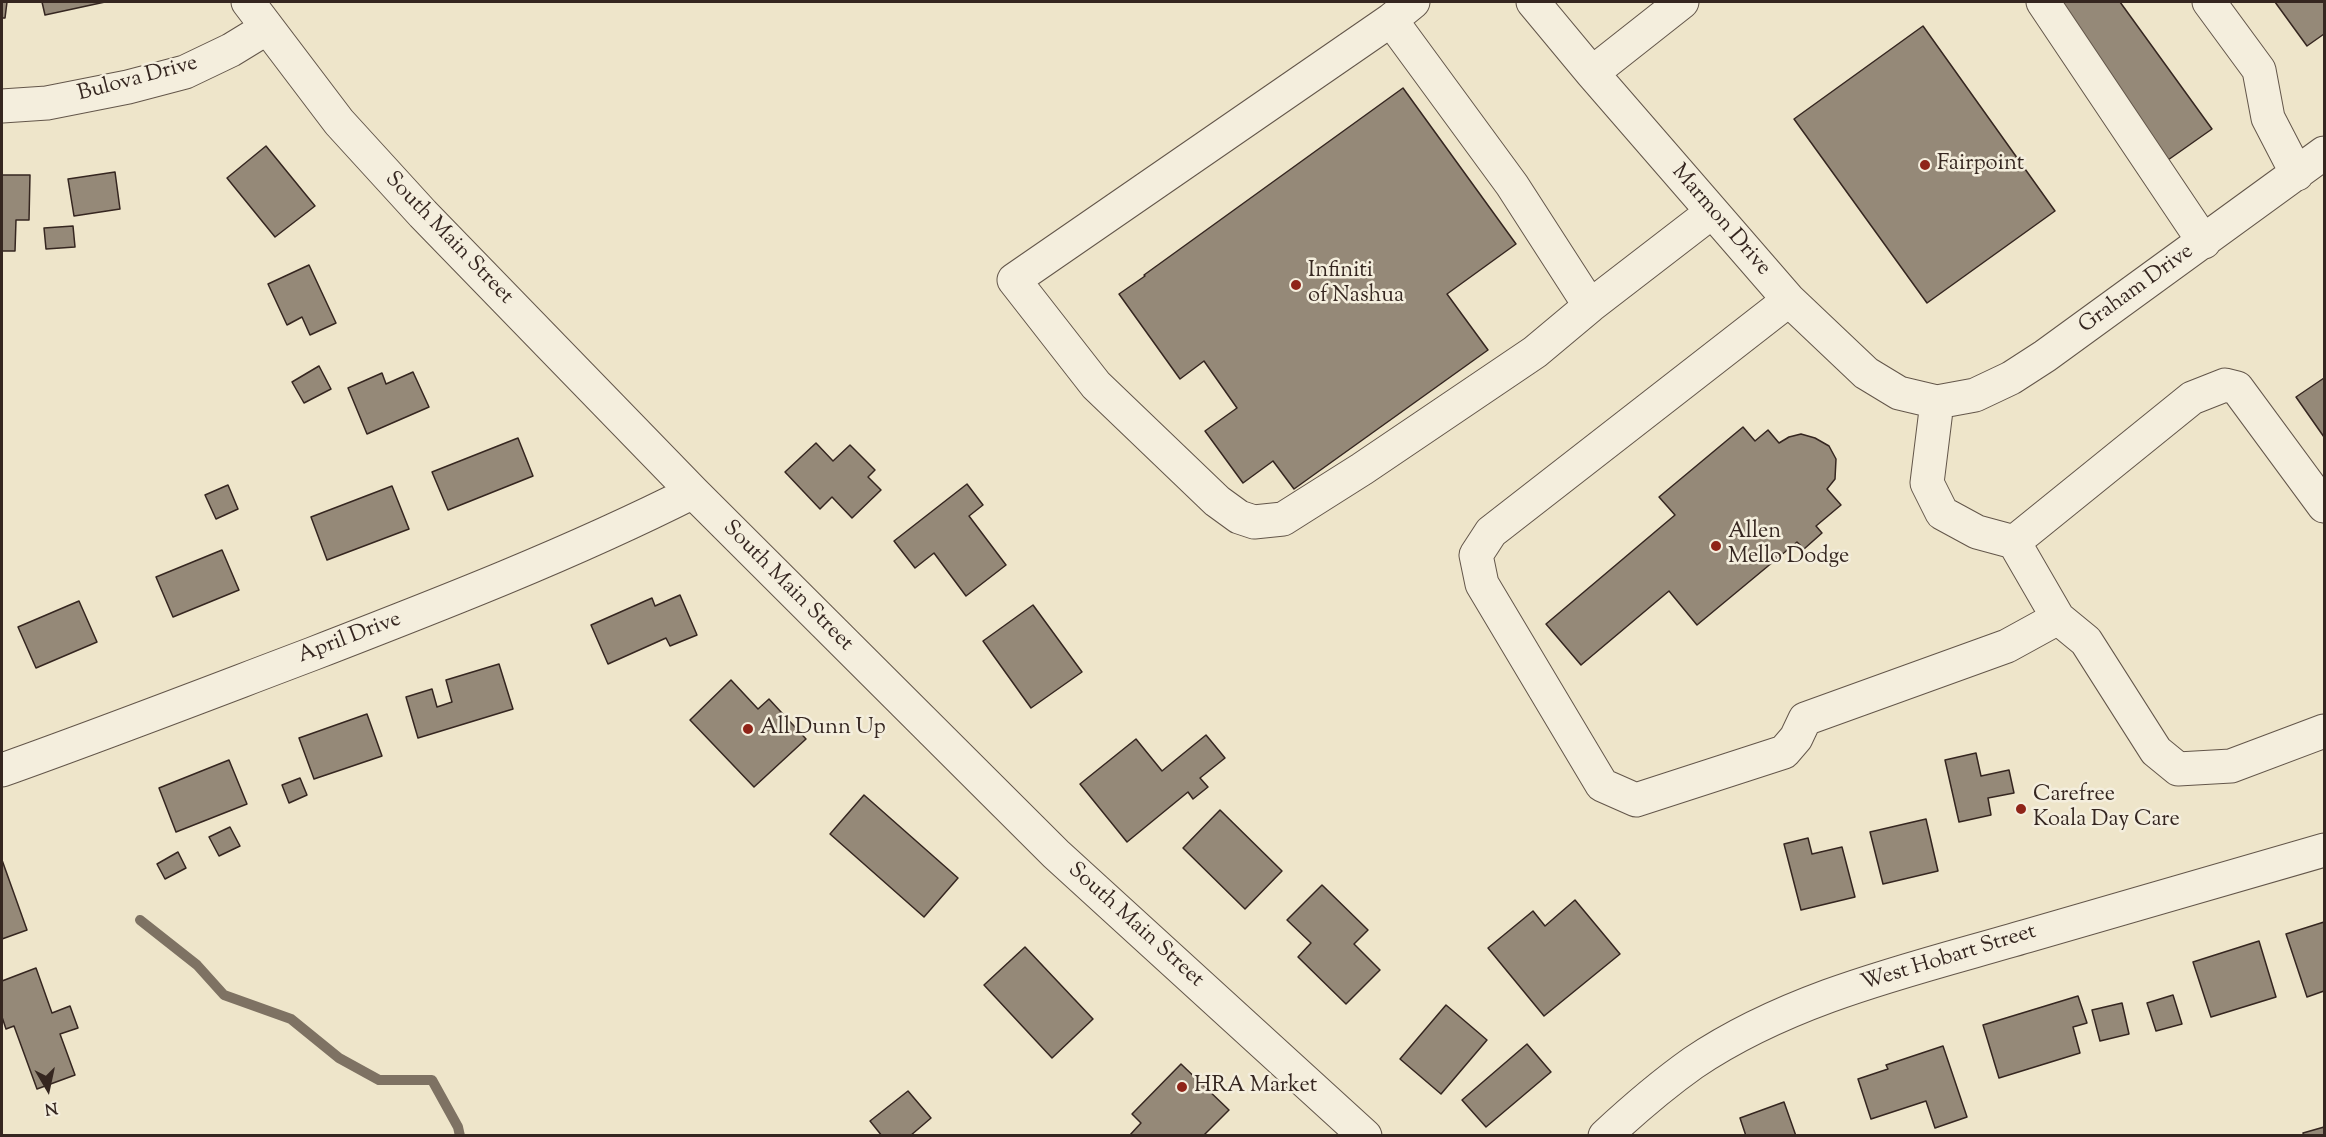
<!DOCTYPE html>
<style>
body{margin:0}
#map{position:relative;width:2326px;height:1137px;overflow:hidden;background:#eee5ca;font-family:"Sorts Mill Goudy",serif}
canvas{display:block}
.frame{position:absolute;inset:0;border:3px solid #352620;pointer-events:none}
.north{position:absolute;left:18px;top:1059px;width:60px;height:60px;-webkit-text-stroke:4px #f4eedd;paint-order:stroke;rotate:171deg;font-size:16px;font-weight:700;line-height:24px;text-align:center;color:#352620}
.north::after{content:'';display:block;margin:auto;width:21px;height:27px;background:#352620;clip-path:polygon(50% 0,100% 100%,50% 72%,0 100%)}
</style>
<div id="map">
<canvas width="2326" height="1137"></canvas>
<div class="frame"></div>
<div class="north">N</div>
</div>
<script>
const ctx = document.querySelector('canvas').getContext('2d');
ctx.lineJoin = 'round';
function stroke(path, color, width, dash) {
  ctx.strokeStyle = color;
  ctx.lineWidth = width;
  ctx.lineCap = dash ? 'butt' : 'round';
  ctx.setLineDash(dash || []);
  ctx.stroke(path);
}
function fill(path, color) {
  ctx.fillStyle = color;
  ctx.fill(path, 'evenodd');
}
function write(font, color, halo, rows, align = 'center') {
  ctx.font = font + ' "Sorts Mill Goudy",serif';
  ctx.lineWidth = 5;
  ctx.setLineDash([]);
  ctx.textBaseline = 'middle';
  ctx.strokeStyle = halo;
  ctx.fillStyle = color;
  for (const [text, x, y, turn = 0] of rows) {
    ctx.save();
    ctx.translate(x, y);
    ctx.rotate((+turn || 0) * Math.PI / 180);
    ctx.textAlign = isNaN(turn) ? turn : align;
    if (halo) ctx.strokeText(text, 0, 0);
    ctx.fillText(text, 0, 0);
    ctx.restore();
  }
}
stroke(new Path2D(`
 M140,920l57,45 27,30 67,24 48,39 40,22h53l26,47 2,9`), '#7e7263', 10);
const building = new Path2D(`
 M2,2h5l-2,16h-3z
 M42,2h63l-60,13z
 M2054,2h66l92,127 -44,31z
 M2275,2h49v32l-17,12z
 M1923,26l132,185 -128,92 -133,-184z
 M1403,88l113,156 -69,50 41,56 -194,139 -21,-28 -30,22 -38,-52 32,-23 -33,-47 -24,18 -61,-85 26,-18 -1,-1z
 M266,146l49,60 -40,31 -48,-59z
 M115,172l5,37 -46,7 -6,-37z
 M2,175h28l-1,45h-13l-1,31h-13z
 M73,226l2,21 -29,2 -2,-21z
 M309,265l27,58 -26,12 -8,-18 -15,8 -19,-41z
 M319,366l12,23 -27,14 -12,-21z
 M413,372l16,35 -62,27 -19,-46 34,-15 4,11z
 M2324,378v59l-28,-40z
 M1743,427l12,14 13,-11 11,13 10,-6 12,-3 14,4 14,8 7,13 -1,20 -8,10 14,16 -25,21 6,7 -18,16 -7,-7 -100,83 -28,-34 -88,74 -35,-41 129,-109 -16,-18z
 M518,438l15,38 -85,34 -16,-38z
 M816,443l17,18 17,-16 25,25 -7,7 13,13 -29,28 -20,-21 -12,12 -35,-37z
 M967,484l16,21 -14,11 37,49 -40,31 -32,-43 -19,15 -21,-27z
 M228,485l10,24 -22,10 -11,-24z
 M392,486l17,43 -82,31 -16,-43z
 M222,550l17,40 -66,27 -17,-40z
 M680,595l17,40 -27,11 -4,-8 -58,26 -17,-39 61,-27 3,8z
 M79,601l18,41 -61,26 -18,-41z
 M1033,605l49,67 -51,36 -48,-67z
 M499,664l14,45 -95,29 -12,-41 26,-8 5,18 15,-5 -6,-22z
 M731,680l27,29 11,-10 37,40 -52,48 -64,-67z
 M367,714l15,42 -68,23 -15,-41z
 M1206,735l19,23 -25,20 8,9 -15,12 -5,-7 -61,50 -47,-58 56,-45 26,32z
 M1976,753l5,23 28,-6 5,23 -26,5 3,17 -32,7 -14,-62z
 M229,760l18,44 -71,28 -17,-44z
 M300,778l7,17 -18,8 -7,-18z
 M864,795l94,83 -34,39 -94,-83z
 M1220,810l62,61 -37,38 -62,-61z
 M1926,819l12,52 -55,13 -13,-52z
 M230,827l10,19 -21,10 -10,-19z
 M1808,838l4,16 30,-7 13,50 -54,13 -17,-66z
 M178,852l8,16 -21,11 -8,-15z
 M2,860l25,70 -25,9z
 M1322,885l46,45 -14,14 26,26 -34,34 -48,-47 13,-14 -24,-23z
 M1575,900l45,54 -76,62 -56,-68 45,-37 12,15z
 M2324,922v69l-17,6 -21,-63z
 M2259,941l17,56 -65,20 -18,-55z
 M1025,947l68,72 -41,39 -68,-73z
 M36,968l16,45 18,-7 8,22 -18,6 15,41 -38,14 -23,-63 -8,3 -4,-12v-36z
 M2173,995l9,29 -26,7 -9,-28z
 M2078,996l9,27 -14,4 7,26 -81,25 -16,-53z
 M2122,1003l7,31 -29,7 -8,-31z
 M1446,1005l41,35 -46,54 -41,-35z
 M1527,1044l24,28 -65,55 -24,-27z
 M1943,1046l24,71 -32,11 -9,-27 -55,18 -13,-40 30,-10 -2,-4z
 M1181,1064l48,46 -26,26h-74l12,-13 -9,-9z
 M908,1091l23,27 -21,18h-28l-12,-15z
 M1784,1102l12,34h-50l-6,-18z
 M2324,1127v9h-20l-1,-3z`);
fill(building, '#958978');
stroke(building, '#352620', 1.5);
const minor = new Path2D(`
 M248,2l91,120 84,92 270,278 363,362 309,282
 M1413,2l-22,18 -377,260 82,105 121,116 22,16 15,5 29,-3 79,-50 173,-117 55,-46
 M1533,2l59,71 197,227 77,73 33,20 38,9 38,-7 36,-17 34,-22 279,-203
 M2043,2l161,240
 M2209,2l50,68 9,48 29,56
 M1391,20l121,165 78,121 122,-94
 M1592,73l90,-71
 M2,106l45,-3 81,-16 57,-15 46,-22 36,-22
 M1789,300l-298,232 -15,23 6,29 120,201 34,15 148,-48 12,-14 9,-19 202,-73 51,-28 -44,-76 -37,-10 -35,-19 -15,-30 10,-81
 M2014,542l178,-144 33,-13 12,3 87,118
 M2058,618l28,23 70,110 22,18 53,-3 93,-35
 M2,770c104,-37 207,-77 310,-116 129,-50 258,-100 381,-162
 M1605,1136c28,-26 57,-51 88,-73 99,-67 221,-94 334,-127 99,-29 198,-57 297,-86`);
stroke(minor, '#63564a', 35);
stroke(minor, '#f4eedd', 33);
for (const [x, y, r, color] of [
 [1925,165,6,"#8f2418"],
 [1296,285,6,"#8f2418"],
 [1716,546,6,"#8f2418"],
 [748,729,6,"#8f2418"],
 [2021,809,6,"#8f2418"],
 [1182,1087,6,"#8f2418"]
]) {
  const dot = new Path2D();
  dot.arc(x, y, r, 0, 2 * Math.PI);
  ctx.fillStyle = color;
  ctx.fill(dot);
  stroke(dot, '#f4eedd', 2);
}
write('22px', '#352620', '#f4eedd', [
 ["Bulova Drive",138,80,-15],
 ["Marmon Drive",1720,221,49],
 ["South Main Street",448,239,46],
 ["Graham Drive",2137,290,-36],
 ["South Main Street",787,587,45],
 ["April Drive",350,639,-21],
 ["South Main Street",1135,926,42],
 ["West Hobart Street",1949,959,-17]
]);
write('22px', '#352620', '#f4eedd', [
 ["Fairpoint",1937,165],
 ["Infiniti",1308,272],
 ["of Nashua",1308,297],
 ["Allen",1728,533],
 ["Mello Dodge",1728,558],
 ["All Dunn Up",760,729],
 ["Carefree",2033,796],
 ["Koala Day Care",2033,821],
 ["HRA Market",1194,1087]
], 'left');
</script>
